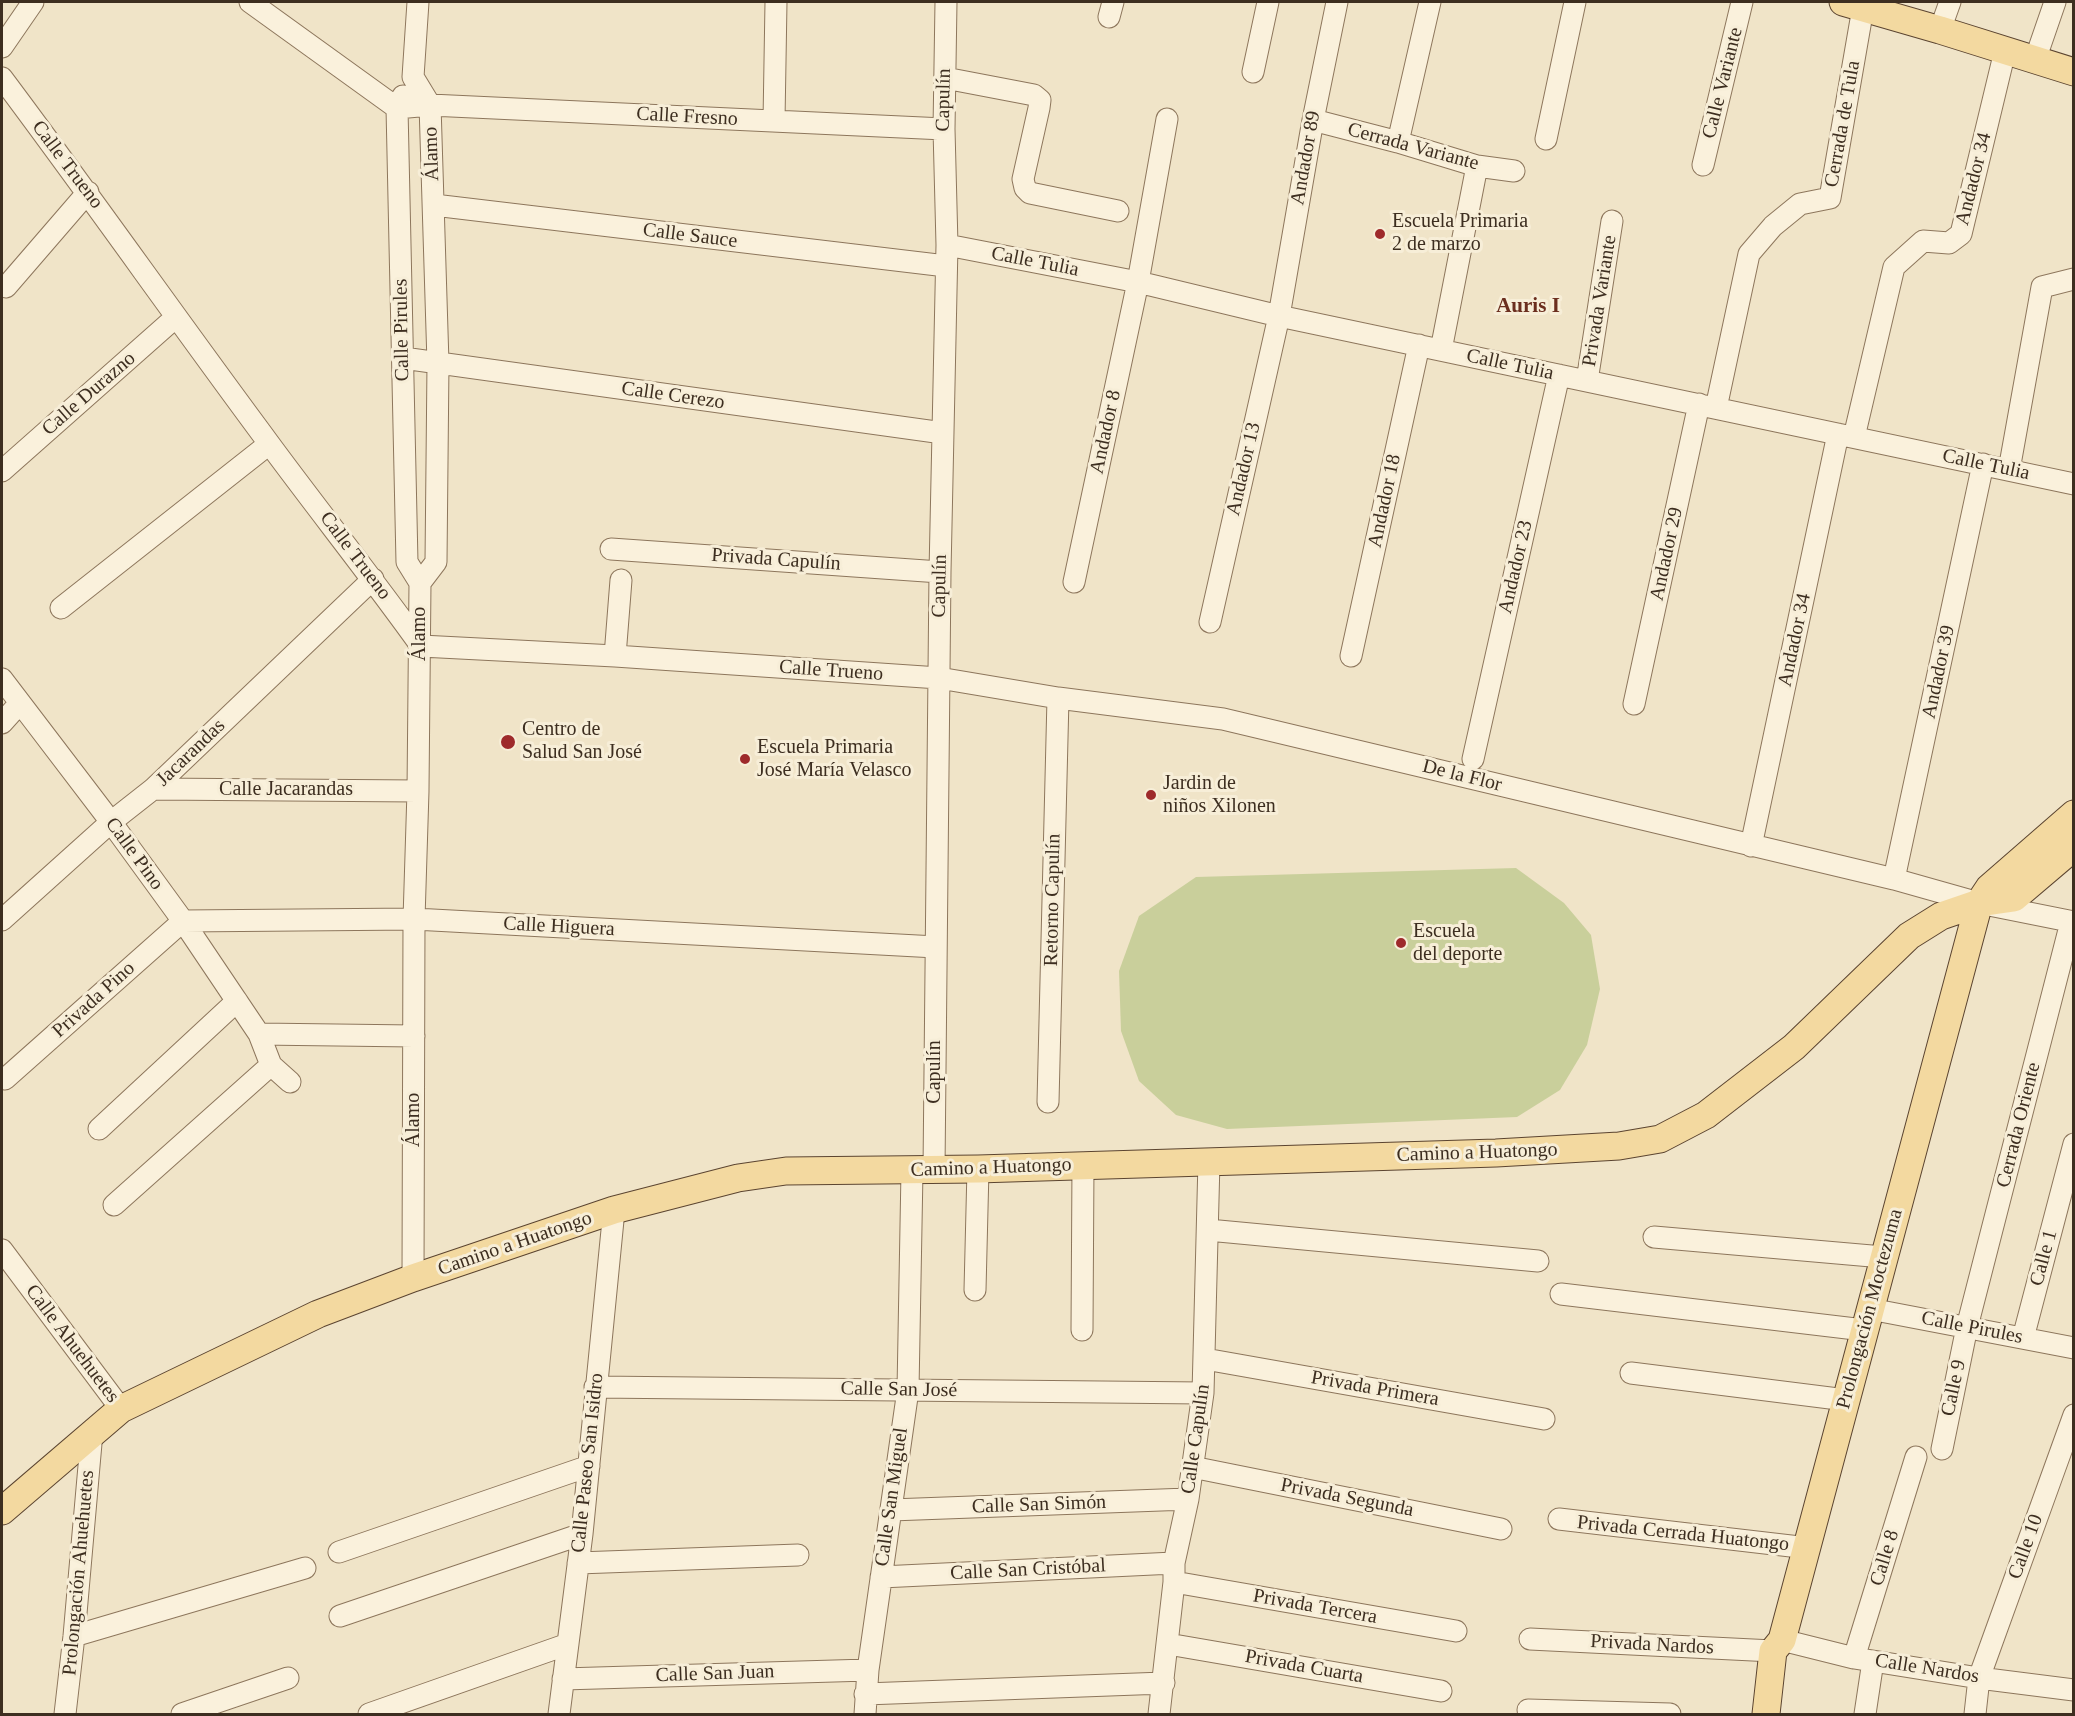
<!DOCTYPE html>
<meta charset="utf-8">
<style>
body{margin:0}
#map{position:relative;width:2075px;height:1716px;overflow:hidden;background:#f0e4c8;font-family:"Times New Roman",serif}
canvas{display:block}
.frame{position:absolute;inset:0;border:3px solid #3d2e20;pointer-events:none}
</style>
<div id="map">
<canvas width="2075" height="1716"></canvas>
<div class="frame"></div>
</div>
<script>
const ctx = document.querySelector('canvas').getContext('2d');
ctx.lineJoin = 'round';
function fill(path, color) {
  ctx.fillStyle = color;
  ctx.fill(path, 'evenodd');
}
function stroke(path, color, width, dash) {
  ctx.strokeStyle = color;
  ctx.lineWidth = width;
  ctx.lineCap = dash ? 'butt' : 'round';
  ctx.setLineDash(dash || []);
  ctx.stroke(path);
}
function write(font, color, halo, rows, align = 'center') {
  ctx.font = font + ' "Times New Roman",serif';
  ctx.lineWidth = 6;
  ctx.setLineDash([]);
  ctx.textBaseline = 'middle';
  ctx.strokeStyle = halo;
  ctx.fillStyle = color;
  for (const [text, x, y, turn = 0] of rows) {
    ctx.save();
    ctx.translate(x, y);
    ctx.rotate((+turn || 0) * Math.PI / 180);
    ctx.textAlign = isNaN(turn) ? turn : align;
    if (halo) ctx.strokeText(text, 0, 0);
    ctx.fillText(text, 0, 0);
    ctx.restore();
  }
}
fill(new Path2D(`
 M1516,868l48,35 27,32 9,54 -13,56 -27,45 -43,27 -290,12 -51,-14 -37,-34 -18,-50 -2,-60 20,-55 57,-39z`), '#c9cf9b');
const minor = new Path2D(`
 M250,2l147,106
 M1109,17l4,-15
 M1940,30l10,-28
 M2,47l31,-45
 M2035,60l20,-58
 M1253,72l15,-70
 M2,78c90,120 176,243 266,364 50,68 103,134 153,204l194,10 324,22 119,20 165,21 671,160 85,24 95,19
 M945,78l89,17 6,5 -1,8 -16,71 2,9 5,5 88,18
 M403,96l-6,12 10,454 13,21
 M397,108l33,-3 514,24
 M1313,120l85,22 79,24 37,5
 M774,121l2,-119
 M1546,139l29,-137
 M1398,142l32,-140
 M1703,165l39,-163
 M434,205l512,61
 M947,245l191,37 141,34 795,168
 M6,287l82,-95
 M1441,350l36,-184
 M403,358l540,75
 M1587,381l25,-160
 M1716,408l33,-154 24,-28 27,-22 30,-6 33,-190
 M1854,437l40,-170 29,-26 26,2 12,-9 44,-183
 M2009,470l33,-183 32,-8
 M2,471l174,-154
 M611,549l329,23
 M1074,582l64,-300 29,-163
 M61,608l208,-164
 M1210,622l69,-306 34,-196 24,-118
 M615,656l6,-76
 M1351,656l68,-311
 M2,679l109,143 72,99 76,113 12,31 19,17
 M1634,704l65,-300
 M2,723l18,-20
 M1473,759l86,-384
 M153,789l265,2
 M1751,846l87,-412
 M1894,879l89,-415
 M2,920l109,-98 42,-33 220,-210
 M259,1034l155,2
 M5,1079l178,-158 231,-2 522,28
 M1048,1102l10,-404
 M99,1129l138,-128
 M934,1170l6,-598 7,-327 -3,-116 2,-127
 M114,1205l157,-140
 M1208,1230l330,31
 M1654,1237l229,20
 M2,1250l119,159
 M413,1278l1,-359 4,-128 2,-208 16,-21 2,-199 -8,-258 -17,-28 5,-75
 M975,1290l3,-121
 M1561,1294l303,36
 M1870,1309l204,39
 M1082,1330l1,-166
 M2023,1338l51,-194
 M1205,1359l339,60
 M1631,1373l215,27
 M595,1387l608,6
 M1942,1449l25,-122 104,-405
 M1192,1467l309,62
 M891,1510l297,-11
 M1559,1519l249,29
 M339,1552l250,-86
 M578,1563l220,-8
 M881,1577l293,-14
 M1174,1582l282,49
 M340,1616l242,-82
 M74,1636l231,-68
 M1530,1639l243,12
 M1782,1640l72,18 125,20 95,12
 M1168,1644l273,47
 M1854,1658l62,-201
 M563,1679l305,-9
 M865,1694l299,-11
 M1528,1710l142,4
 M65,1714l9,-78 18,-204
 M182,1714l106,-36
 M369,1714l199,-70
 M559,1714l23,-180 32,-324
 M865,1714l3,-44 40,-280 4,-219
 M1159,1714l15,-132v-19l14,-64 15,-106 6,-232
 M1865,1714l8,-53
 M1975,1714l4,-36 95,-263`);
const major = new Path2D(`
 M1843,2l97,28 134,42
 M2,1511l119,-102 197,-95 95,-36 201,-68 124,-32 48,-7 192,-2 518,-16 123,-7 41,-7 46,-24 88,-68 115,-111 32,-20 38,-13 35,-5 60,-51
 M1766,1714l7,-63 9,-11 197,-737 10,-15 85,-74`);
stroke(minor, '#8d765c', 23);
stroke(major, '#5b4430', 29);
stroke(minor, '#faf1dc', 21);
stroke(major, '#f3d9a0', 27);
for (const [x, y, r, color] of [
 [1380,234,6,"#9e2a2b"],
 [508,742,8,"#9e2a2b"],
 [745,759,6,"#9e2a2b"],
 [1151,795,6,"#9e2a2b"],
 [1401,943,6,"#9e2a2b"]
]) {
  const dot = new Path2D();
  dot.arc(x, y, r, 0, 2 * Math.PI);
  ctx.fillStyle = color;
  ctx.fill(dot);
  stroke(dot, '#f7eed8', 2);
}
write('20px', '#3d2e20', '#f7eed8', [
 ["Calle Variante",1723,83,-76],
 ["Capulín",944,100,-89],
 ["Calle Fresno",687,117,3],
 ["Cerrada de Tula",1843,124,-80],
 ["Cerrada Variante",1413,147,15],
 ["Álamo",432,154,-92],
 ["Andador 89",1306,158,-80],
 ["Calle Trueno",67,165,53],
 ["Andador 34",1974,179,-76],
 ["Calle Sauce",690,236,7],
 ["Calle Tulia",1035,262,11],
 ["Privada Variante",1600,301,-81],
 ["Calle Pirules",402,330,-91],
 ["Calle Tulia",1510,365,12],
 ["Calle Durazno",89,394,-41],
 ["Calle Cerezo",673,396,8],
 ["Andador 8",1106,432,-78],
 ["Calle Tulia",1986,465,12],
 ["Andador 13",1244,469,-77],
 ["Andador 18",1385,501,-78],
 ["Andador 29",1667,554,-78],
 ["Calle Trueno",355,556,53],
 ["Privada Capulín",776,560,4],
 ["Andador 23",1516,567,-77],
 ["Capulín",940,586,-89],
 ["Álamo",420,634,-90],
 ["Andador 34",1795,640,-78],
 ["Calle Trueno",831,671,4],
 ["Andador 39",1939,672,-78],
 ["Jacarandas",191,753,-44],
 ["De la Flor",1462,776,14],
 ["Calle Jacarandas",286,790],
 ["Calle Pino",134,854,54],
 ["Retorno Capulín",1053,900,-89],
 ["Calle Higuera",559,927,3],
 ["Privada Pino",94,1000,-42],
 ["Capulín",935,1072,-90],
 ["Álamo",414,1120,-90],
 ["Cerrada Oriente",2019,1125,-76],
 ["Camino a Huatongo",1477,1153,-2],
 ["Camino a Huatongo",991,1168,-2],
 ["Camino a Huatongo",515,1244,-19],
 ["Calle 1",2044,1258,-75],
 ["Prolongación Moctezuma",1870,1309,-75],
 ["Calle Pirules",1972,1328,11],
 ["Calle Ahuehuetes",72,1344,53],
 ["Calle 9",1954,1388,-78],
 ["Privada Primera",1375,1389,10],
 ["Calle San José",899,1390,1],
 ["Calle Capulín",1196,1439,-82],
 ["Calle Paseo San Isidro",588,1463,-84],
 ["Calle San Miguel",892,1497,-82],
 ["Privada Segunda",1347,1498,11],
 ["Calle San Simón",1039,1505,-2],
 ["Privada Cerrada Huatongo",1683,1534,6],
 ["Calle 10",2026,1547,-70],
 ["Calle 8",1885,1558,-73],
 ["Calle San Cristóbal",1028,1570,-3],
 ["Prolongación Ahuehuetes",79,1573,-85],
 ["Privada Tercera",1315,1607,10],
 ["Privada Nardos",1652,1645,3],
 ["Privada Cuarta",1304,1667,10],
 ["Calle Nardos",1927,1669,9],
 ["Calle San Juan",715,1674,-2]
]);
write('20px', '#3d2e20', '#f7eed8', [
 ["Escuela Primaria",1392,222],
 ["2 de marzo",1392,245],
 ["Centro de",522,730],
 ["Salud San José",522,753],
 ["Escuela Primaria",757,748],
 ["José María Velasco",757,771],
 ["Jardin de",1163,784],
 ["niños Xilonen",1163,807],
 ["Escuela",1413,932],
 ["del deporte",1413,955]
], 'left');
write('bold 21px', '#6b2e1e', '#f7eed8', [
 ["Auris I",1528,307]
]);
</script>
